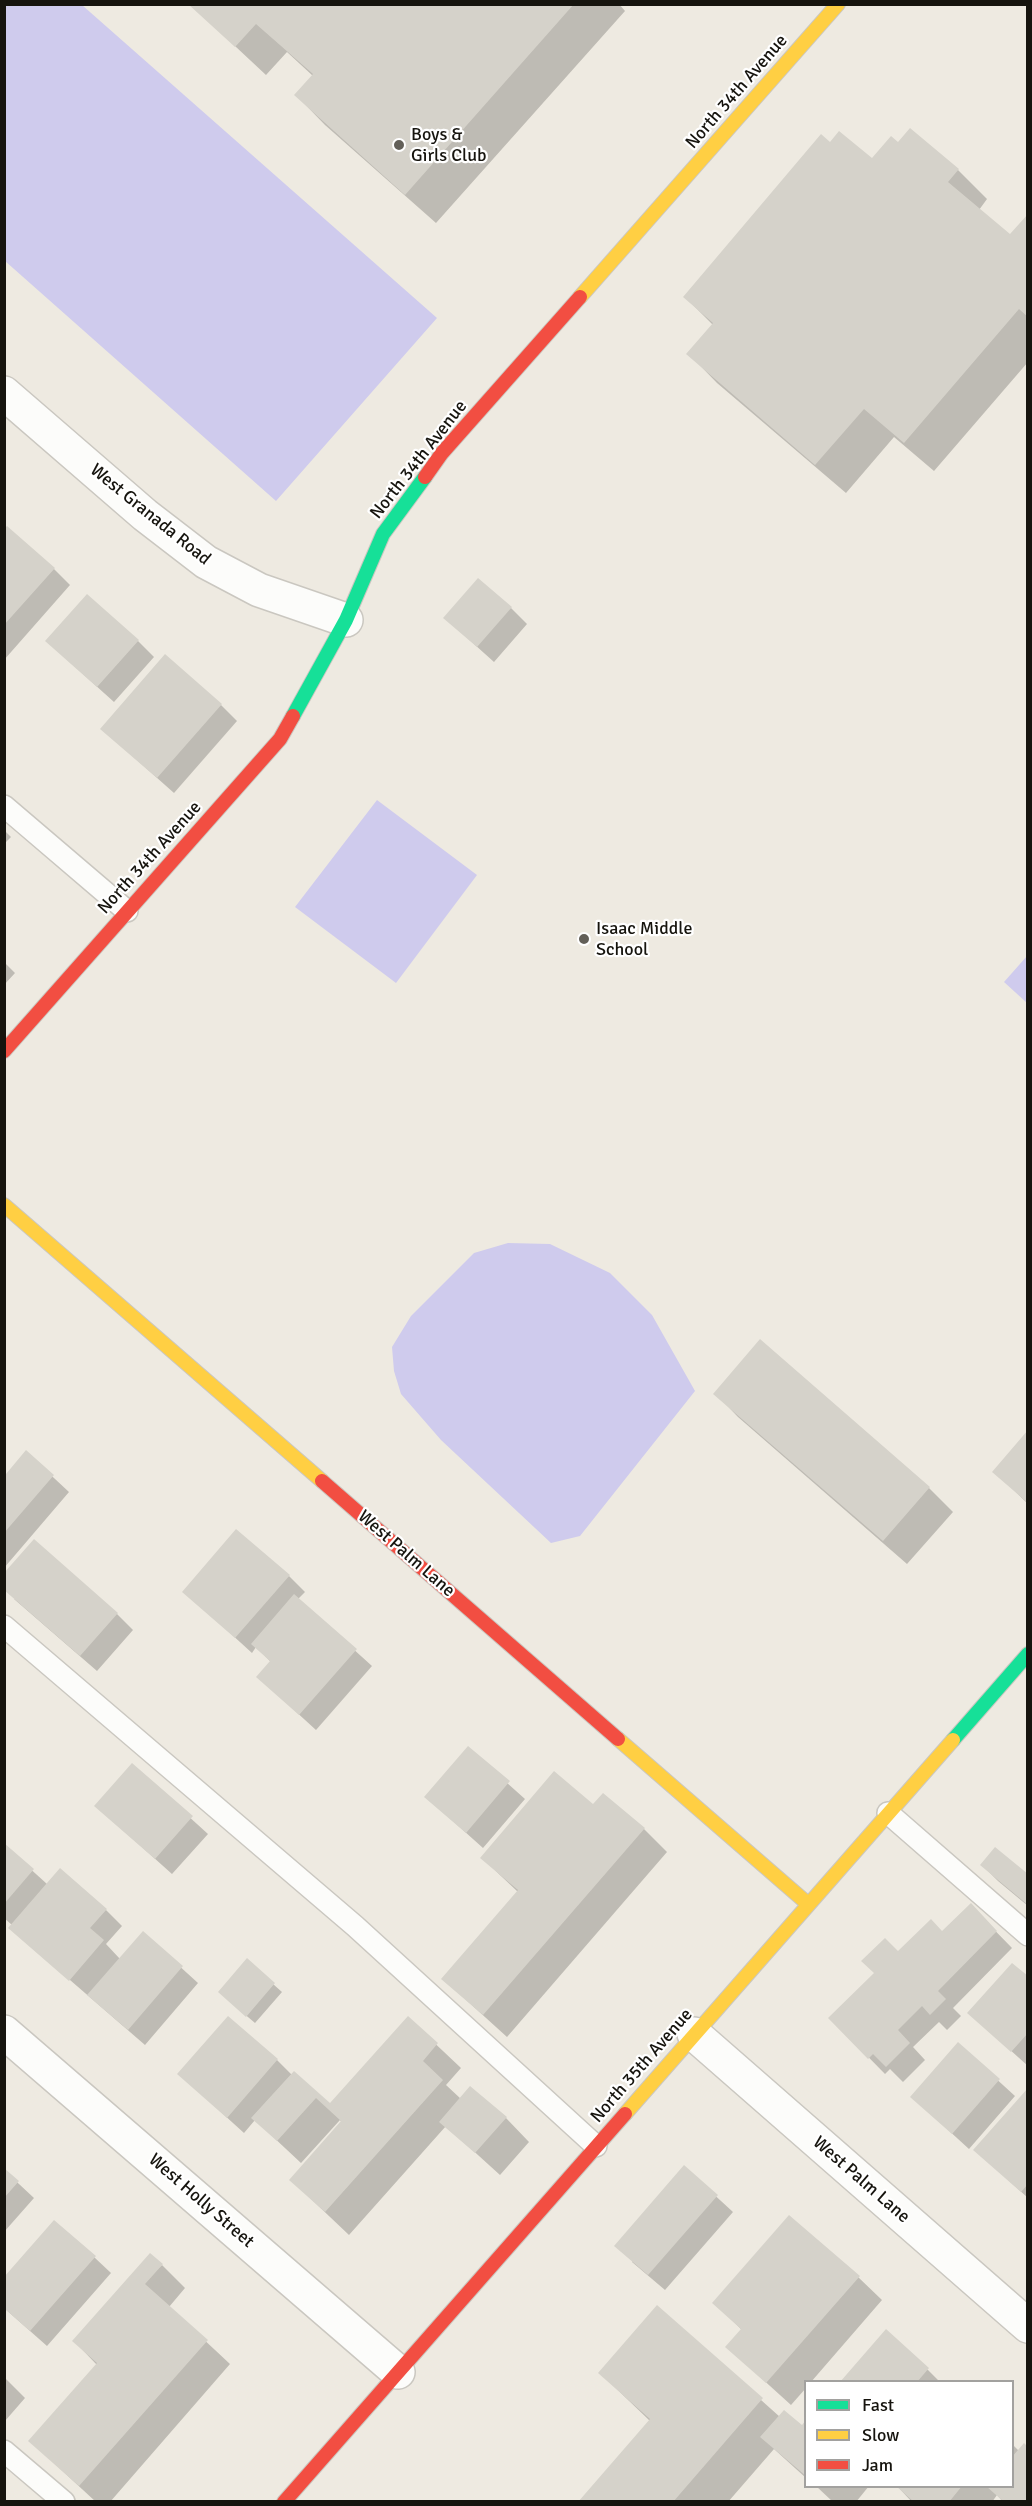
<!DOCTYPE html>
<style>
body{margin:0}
#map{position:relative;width:1032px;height:2506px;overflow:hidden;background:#eeeae1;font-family:Signika,sans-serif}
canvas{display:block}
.frame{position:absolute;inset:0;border:6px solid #16140e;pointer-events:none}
.legend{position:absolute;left:804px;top:2380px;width:210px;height:108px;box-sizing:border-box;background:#fff;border:2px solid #a2a19f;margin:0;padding:8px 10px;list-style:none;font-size:18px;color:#16140e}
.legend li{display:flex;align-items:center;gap:12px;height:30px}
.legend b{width:30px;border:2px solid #a2a19f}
</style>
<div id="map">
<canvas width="1032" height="2506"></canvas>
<div class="frame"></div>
<ul class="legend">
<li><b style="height:8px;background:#16e098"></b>Fast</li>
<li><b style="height:8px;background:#ffcf43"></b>Slow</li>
<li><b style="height:8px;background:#f24e42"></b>Jam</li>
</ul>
</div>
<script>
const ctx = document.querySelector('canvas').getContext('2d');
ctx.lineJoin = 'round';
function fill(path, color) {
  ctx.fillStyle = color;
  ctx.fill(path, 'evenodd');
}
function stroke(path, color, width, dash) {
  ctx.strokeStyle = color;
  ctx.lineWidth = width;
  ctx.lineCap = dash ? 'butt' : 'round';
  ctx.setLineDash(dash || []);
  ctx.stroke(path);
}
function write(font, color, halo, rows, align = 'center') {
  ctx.font = font + ' Signika,sans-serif';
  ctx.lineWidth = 4.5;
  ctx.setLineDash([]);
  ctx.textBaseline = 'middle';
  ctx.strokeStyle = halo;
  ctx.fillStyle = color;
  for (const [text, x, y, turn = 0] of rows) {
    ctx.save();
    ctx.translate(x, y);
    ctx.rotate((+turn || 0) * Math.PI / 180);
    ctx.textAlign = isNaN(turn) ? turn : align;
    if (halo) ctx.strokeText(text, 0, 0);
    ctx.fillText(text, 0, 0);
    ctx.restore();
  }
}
fill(new Path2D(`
 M6,4l76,1 355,313 -161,183 -271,-240z
 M377,800l100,75 -81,108 -101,-76z
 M1027,956v47l-23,-21z
 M508,1243l42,1 60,29 42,42 43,76 -115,145 -29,7 -110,-103 -40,-46 -7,-23 -2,-24 19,-31 63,-63z`), '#cfcbed');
fill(new Path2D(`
 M190,4h429l6,7 -189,212 -111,-98 -29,-30 17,-19 -26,-24 -21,23z
 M830,144l42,16 27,-16 59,26 29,29 -8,11 31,26 18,-20v146l-94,109 -40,-34 -48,56 -129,-110 -29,-30 25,-28 -28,-28z
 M4,531l50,38 16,16 -66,75z
 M511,608l16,16 -33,38 -49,-44z
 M138,641l16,16 -40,45 -50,-45z
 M221,705l16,16 -63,72 -72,-64z
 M4,830l7,7 -7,7z
 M4,962l11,11 -11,12z
 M760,1341l169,147 24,24 -46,52 -169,-147 -23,-24z
 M1028,1432v72l-34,-33z
 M26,1452l43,40 -65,76v-94l2,2z
 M289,1576l16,16 -7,7 74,67 -56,64 -58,-53 13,-15 -15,-15 -4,6 -68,-62z
 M14,1599l103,15 16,16 -36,41z
 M468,1748l57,51 -42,49 -57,-51z
 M132,1765l76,69 -36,40 -76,-68z
 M593,1806l51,23 23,23 -160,185 -64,-58 75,-87 -36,-34z
 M4,1845l43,39 59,26 16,16 -16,18 14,15 23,-26 55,50 -53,62 -135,-117 2,-3 -8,-7z
 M982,1865l46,11v30l-30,-25z
 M971,1906l41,42 -59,60 8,8 -14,14 -8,-8 -26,25 12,13 -22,22 -13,-13 -5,5 -55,-56 68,-65 44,-20z
 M247,1961l35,31 -27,31 -27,-23z
 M1028,1978v88l-59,-53z
 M408,2018l53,50 -15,17 15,14 45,19 23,24 -29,33 -54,-49 -97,109 -58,-55 51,-57 -2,-3 -39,43 -46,-43 -11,13 -65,-59 98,-14 15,15 38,31z
 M958,2044l57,52 -46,53 -57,-52z
 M1028,2090v108l-53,-48z
 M684,2167l49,45 -68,78 -33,-28z
 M4,2170l30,28 -30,34z
 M94,2257l17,16 -64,73 -43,-38z
 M162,2265l23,23 -16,19 61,57 -120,138h-14l-66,-61 67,-76 -23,-24z
 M858,2277l24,23 -71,82h-5v6l-15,17 -64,-58 15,-17 -28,-27z
 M657,2307l123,110 22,10 4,-5v56l-32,-29 -46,53h-148l70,-81 -50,-48z
 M886,2332l42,38 12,12h-98z
 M4,2377l21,21 -20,23h-1z
 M1012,2444l7,7 9,51h-25l-6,-7 -5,7h-80l-15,-16h115z
 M816,2486h53l-13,16h-23z`), '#0003');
fill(new Path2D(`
 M188,4h386l-169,191 -111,-100 19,-21 -57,-50 -21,23z
 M910,128l49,41 -11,13 62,52 18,-20v103l-9,-8 -115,134 -40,-34 -49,56 -129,-111 27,-31 -30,-26 138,-163 9,8 9,-11 33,27 19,-22 7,6z
 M7,526l48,42 -51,57v-96z
 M478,578l34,29 -35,40 -34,-29z
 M87,594l52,46 -42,47 -52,-46z
 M165,654l57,50 -65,74 -57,-49z
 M760,1339l170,148 -47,54 -170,-147z
 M1028,1430v73l-36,-31z
 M26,1450l28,25 -50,58v-61l2,2z
 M236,1529l54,46 -55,63 -53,-46z
 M34,1539l84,74 -38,43 -76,-66v-17z
 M294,1594l63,55 -58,66 -43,-38 14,-16 -19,-17z
 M468,1746l42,35 -44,52 -42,-36z
 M132,1763l61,53 -38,43 -61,-53z
 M554,1771l39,33 10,-11 42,35 -162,187 -42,-36 77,-89 -38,-32z
 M4,1843l30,26 -30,35z
 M995,1847l33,27v31l-48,-40z
 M60,1868l47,41 -17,19 14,12 -35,41 -61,-53z
 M971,1903l26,28 -59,60 8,8 -16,16 -8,-9 -24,24 12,13 -24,24 -13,-13 -5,5 -40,-41 46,-45 -13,-12 24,-23 13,13 33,-32 11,12z
 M143,1931l40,35 -55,64 -41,-35z
 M247,1958l28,25 -29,34 -28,-25z
 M1012,1963l16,13v57l-17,19 -44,-39z
 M228,2016l50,43 -51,59 -50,-44z
 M408,2016l30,27 -15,18 20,19 -118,132 -36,-32 52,-59 -25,-23 -39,43 -26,-23 43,-47 36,32z
 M958,2042l42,37 -48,55 -42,-37z
 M470,2086l37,31 -32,36 -36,-31z
 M1028,2088v96l-7,8 -48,-42z
 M684,2165l34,30 -70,80 -34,-29z
 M4,2168l15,13 -15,17z
 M789,2215l71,61 -94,107 -41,-36 16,-18 -29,-26z
 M54,2220l42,36 -66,75 -26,-23v-31z
 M150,2253l13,11 -18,20 63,56 -129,146 -51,-45 69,-78 -25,-22z
 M657,2305l106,93 -90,104h-95l72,-83 -52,-46z
 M886,2329l43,39 -12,14h-77z
 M784,2410l18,15 4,-5v56l-46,-39z
 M1024,2443l4,4v55h-24l-18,-16h26v-29z
 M896,2486h66l-13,16h-35z`), '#d5d2ca');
const lane = new Path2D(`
 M4,806l123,105
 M4,1626l351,300 241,220
 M888,1813l140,122
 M4,2451l60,51`);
const street = new Path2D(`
 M4,393l141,122 61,47 53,28 87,30
 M4,2032l394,340
 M694,2034l334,292`);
const fast = new Path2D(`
 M293,716l53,-96 37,-86 42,-57
 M953,1740l75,-86`);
const slow = new Path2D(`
 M580,297l258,-293
 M4,1205l318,276
 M618,1739l190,165
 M625,2114l328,-374`);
const jam = new Path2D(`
 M425,477l17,-24 138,-156
 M4,1051l276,-312 13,-23
 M322,1481l296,258
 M284,2502l341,-388`);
stroke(lane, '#cac7c0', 24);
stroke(street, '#cac7c0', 36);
stroke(fast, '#cac7c0', 16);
stroke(slow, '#cac7c0', 16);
stroke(jam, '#cac7c0', 16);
stroke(lane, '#fcfcfa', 21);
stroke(street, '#fcfcfa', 33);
stroke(fast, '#16e098', 14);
stroke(slow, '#ffcf43', 14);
stroke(jam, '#f24e42', 14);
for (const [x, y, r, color] of [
 [399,145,6,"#625f58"],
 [584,939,6,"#625f58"]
]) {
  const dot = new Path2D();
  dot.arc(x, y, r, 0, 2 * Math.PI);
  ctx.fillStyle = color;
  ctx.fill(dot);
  stroke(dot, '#fff', 2);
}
write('18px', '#16140e', '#fff', [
 ["North 34th Avenue",737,92,-49],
 ["North 34th Avenue",419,460,-52],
 ["West Granada Road",150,515,39],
 ["North 34th Avenue",150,858,-48],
 ["West Palm Lane",406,1554,41],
 ["North 35th Avenue",642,2066,-49],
 ["West Palm Lane",861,2180,41],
 ["West Holly Street",201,2201,41]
]);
write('18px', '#16140e', '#fff', [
 ["Boys &",411,135],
 ["Girls Club",411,156],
 ["Isaac Middle",596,929],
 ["School",596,950]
], 'left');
</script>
